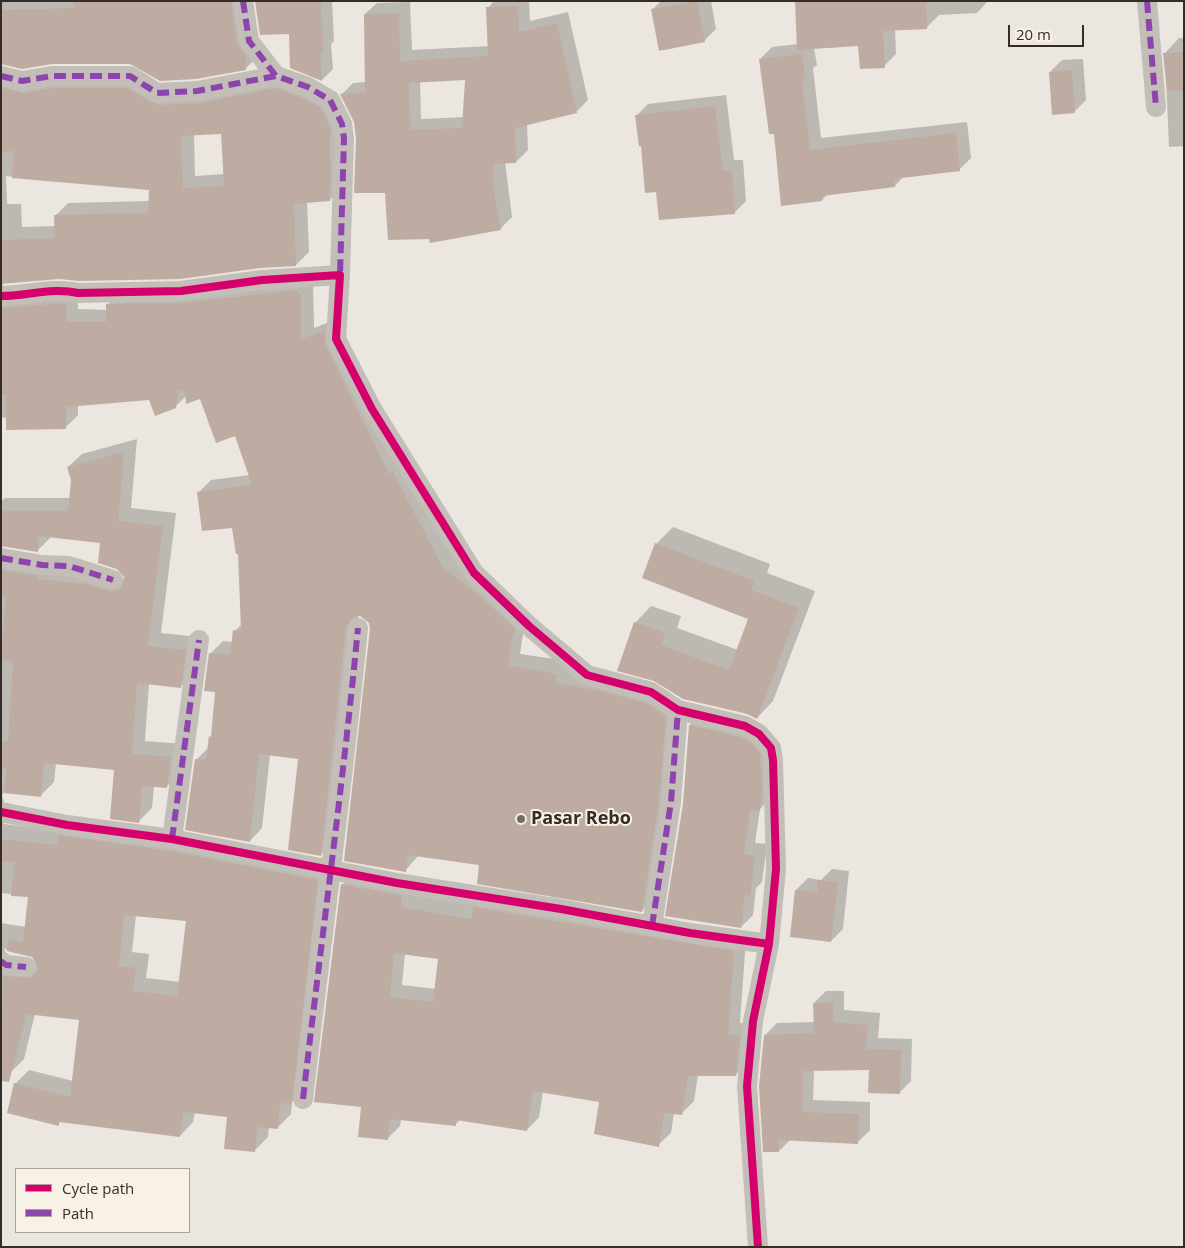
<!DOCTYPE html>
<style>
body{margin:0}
#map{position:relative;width:1185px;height:1248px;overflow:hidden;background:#ebe6df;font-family:"Open Sans",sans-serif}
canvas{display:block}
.frame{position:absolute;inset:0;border:2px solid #342c27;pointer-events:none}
.legend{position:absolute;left:15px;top:1168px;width:175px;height:65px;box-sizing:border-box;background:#f8f1e6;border:1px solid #aaa29a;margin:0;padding:6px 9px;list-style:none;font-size:15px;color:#342c27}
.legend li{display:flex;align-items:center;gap:10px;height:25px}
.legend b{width:25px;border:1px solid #aaa29a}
.scale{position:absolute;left:1008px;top:25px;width:76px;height:22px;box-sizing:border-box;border:2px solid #342c27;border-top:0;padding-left:6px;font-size:15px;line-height:18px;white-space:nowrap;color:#342c27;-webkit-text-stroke:4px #f8f1e6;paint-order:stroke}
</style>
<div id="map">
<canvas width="1185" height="1248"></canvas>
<div class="frame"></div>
<ul class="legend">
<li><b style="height:6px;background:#d6006c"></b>Cycle path</li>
<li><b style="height:6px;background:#8e44ad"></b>Path</li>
</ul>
<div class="scale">20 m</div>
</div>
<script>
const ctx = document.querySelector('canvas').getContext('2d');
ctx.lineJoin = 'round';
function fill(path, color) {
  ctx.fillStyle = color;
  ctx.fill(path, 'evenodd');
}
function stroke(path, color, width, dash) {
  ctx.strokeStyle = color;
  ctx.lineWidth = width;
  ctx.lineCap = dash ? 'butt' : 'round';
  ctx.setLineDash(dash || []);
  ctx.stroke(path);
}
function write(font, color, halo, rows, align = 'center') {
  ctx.font = font + ' "Open Sans",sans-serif';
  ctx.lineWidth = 4;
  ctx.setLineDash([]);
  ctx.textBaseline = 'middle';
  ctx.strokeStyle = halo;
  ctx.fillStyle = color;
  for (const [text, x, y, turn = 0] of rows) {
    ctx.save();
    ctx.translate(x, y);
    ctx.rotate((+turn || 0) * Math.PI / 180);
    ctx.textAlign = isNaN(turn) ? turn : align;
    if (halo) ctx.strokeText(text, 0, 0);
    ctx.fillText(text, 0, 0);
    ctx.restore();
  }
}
fill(new Path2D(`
 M1,1h245l13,55 -13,12 -116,-5 -128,1v3l9,8 55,1 105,17 117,-17 45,20 9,91 -12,13 -23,2 2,50 -13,13 -237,13 -56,5v6l75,2v18l29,1v-5l13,-13 193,-10 1,46 23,-9 117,235 71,66 -5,34 49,7 109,42 -24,195 -12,13 -161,-47 -63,-8 -13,15 -34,-242 -1,-7 -10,-7h-2l-25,227 -13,13 -20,-97 -30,-3 -8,73 -12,13 -54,-81 13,-13 3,-13 5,-43 -7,-37 13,-13 10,1 2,-11 7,-7 -3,-71 -6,-27 -34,-34 12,-12 39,-5 -15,-40 -34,-37 -15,-2 -11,11 -25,-8 -72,6v10l-13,13 -64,-11zM222,132l2,42 -29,2 -1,-42zM6,176l144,13v12l-82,2 -13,13 1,10 -34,1 -1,-23h-14z
 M256,1h76l2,40 -3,3 2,25 -11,11 -32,-48z
 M494,1h35l1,20 38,-9 20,88 -12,12 -49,12 1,26 -12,12h-11l7,55 -12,12 -70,8 -44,-45 -29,-53 -2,-17 -13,-28 11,-11 13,-1 -1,-68 12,-11 33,-1 2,48 77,-4 -1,-38zM466,79l-2,38 -43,2 -1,-38z
 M661,1h50l5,28 -12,12 -52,-31z
 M796,1h192l-11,12 -38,2 -12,12 -32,2 1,25 -12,12 -25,-21 -45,3 3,17 -4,3 8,70 146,-16 4,36 -12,12 -55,6 -9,10 -67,8 -6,6 -47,-67 -15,-74 12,-12 26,-3z
 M1179,38h5v108l-15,1 -4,-94z
 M1083,59l3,41 -12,12 -24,-40 12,-12z
 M726,95l8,65h9l3,41 -11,11 -78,-21 -15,-47 -5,-29 11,-11z
 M137,439l-6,69 45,5 -15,120 38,4 -5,36 -14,14 -31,-4 -4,58 39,3 -4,29 -13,13h-13l-2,22 -13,13 -24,-52 -59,-6 -2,19 -13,13 -37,-3 -2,4 3,9 -1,19 327,42 -26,223 -13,13 -1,12 -14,14 -8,-1 -1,10 -14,14 -25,-35 -34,-4 -2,10 -13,14 -119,-15 -3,3 -43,-40 14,-14 44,11 7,-63 -45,-4 -11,45 -14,14 -9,-3v-147l25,4 4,-31 -29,-3v-325l99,3 25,7 -2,-7 -24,-9 2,-20 -50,-5 -14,14 -36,-5v-45l4,-3h65l2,-18 -4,-13 14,-13zM136,915l52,5 -8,62 -34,-4 3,-24 -17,-2zM4,948l7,4 22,4 5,9 -19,-1 -12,-8z
 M673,527l97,37 -3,9 48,18 -42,110 -16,17 -102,-39 -20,-56 16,-17 30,10 -4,12 61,22 12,-32 -94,-74z
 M702,713l51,13 21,53 -3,18 -11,12 -5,34 12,1 -5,38 -6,6 -3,27 -12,12 -57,-123 6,-79z
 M832,869l17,2 -6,58 -12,12 -40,-5 5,-46 12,-12 13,2z
 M355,872l391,67 -6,84h12l-4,40 -13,12h-37l-4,26 -13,13 -7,-1 -3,20 -13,12 -58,-44 -57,-9 -4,25 -12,13 -66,-11 -6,6 -54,-6 -1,7 -13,13 -24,-33 -21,-221zM405,953l34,5 -3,31 -34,-4z
 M826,991h18v19l36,3 -2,25 34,1 -1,42 -12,12 -29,-25 -56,2 -1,30 57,2v28l-12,12 -68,-2 -11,11 -14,-116 12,-12 38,-1 -1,-19z`), '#0003');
fill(new Path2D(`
 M74,1h157l6,42 9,13v14l-50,9 -36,2 -30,-17h-78l-30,5 -21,-5v-54l73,-2z
 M255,1h66l2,52h-3l2,28 -32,-13 -1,-34 -29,1z
 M697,1l8,41 -46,9 -8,-42z
 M795,1h131l1,28 -44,2 2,37 -25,1 -2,-23 -61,4z
 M518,6l1,26 38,-9 20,90 -62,15 1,35 -23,1 1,28 7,38 -71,13 -1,-4 -41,1 -3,-47h-31l2,-54 -2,-17 -14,-28 25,-2 -1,-78 35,-1 1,48 88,-5 -2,-49zM465,80l-3,48 -52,2 -1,-47z
 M1184,52v39h-17l-4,-38z
 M802,54l3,24 -3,1 8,71 146,-17 4,38 -66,8 1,8 -73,9v5l-41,5 -7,-72h-5l-10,-75z
 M1072,70l3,43 -23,2 -3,-43z
 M1,88l23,5 29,-5h74l31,17 41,-2 76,-15 28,10 18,10 9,20v73l-36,3 2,62 -36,2 -80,11 -101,2 -20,-2 -58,5v-44l54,-2 -1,-23 94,-2 1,-23 -137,-12 2,-27 -13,1zM221,134l3,52 -41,2 -2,-52z
 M715,106l8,65h9l3,43 -76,6 -3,-28 -11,1 -4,-47h-2l-4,-31z
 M297,290l1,4h3v45l24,-8v13l64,130 4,-2 49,94 45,36 29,28 -3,4 -5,32 49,8 -2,9 41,7 50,13 20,13 -7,85 -17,111 -165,-28 2,-19 -71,-10 -2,17 -62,-11 26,-232 -1,-6 -9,-7 -7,1 -7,10 -25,229 -33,-6 10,-91 -39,-5 -9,88 -65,-12 10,-71 11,1 3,-24 2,1 4,-45 -11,-1 5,-38 21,2 3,-25 8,1 -3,-77h-2l-4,-26 -30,3 -5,-39 55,-7 -17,-49 -19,7 -16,-44 -14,5 -1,-13h-7l-2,17 -21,8 -6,-16 -83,7v22l-60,1v-36h-4l-1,-86 65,-5v19h40v-18l75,-1z
 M124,452l-6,69 45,5 -15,120 38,4 -5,38 -44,-5 -5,71 39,3 -4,31 -25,-2 -3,37 -29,-4 4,-49 -70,-7 -3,34 -37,-4 3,-25 -6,-1v-26h7l5,-80 -12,-1 5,-64h-5v-26l37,6v3l47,5 25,7 11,-2 4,-11 -8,-9 -19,-6 2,-20 -62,-7v16l-37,-6v-35h67l3,-31 -4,-13z
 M655,543l99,38 -3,9 48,18 -42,111 -9,-5 -65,-15 -29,-18 -37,-10 17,-49 31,11 -4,12 68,25 19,-51 -106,-41z
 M689,725l52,12 10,6 9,10 2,39 -2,19 -10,-1 -6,44 11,2 -5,40 -5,-1 -4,33 -76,-12 18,-112z
 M58,835l112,16 148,29 -26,224 -12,-1 -2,26 -21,-2 -2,25 -31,-3 3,-32 -44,-5 -3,25 -121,-15v4l-52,-13 7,-30 56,14 9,-77 -53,-6 -17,68 -8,-1 2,-105 27,2 5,-4 3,-6 -6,-11 -25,-6 2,-12 14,3 5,-45 -17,-1 4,-34 -14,-1v-22l56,6zM124,915l62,6 -9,75 -44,-5 3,-23 -17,-2z
 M818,880l20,3 -7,59 -41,-5 5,-47 22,2z
 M341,884l61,12 -1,11 71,12 1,-12 261,44 -6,84h12l-4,41h-48l-6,39 -18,-2 -5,34 -65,-13 5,-32 -66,-11 -6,40 -71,-11v6l-66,-7 -2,21 -30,-3 3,-30 -47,-5zM394,953l44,6 -5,43 -43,-5z
 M813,1003h20v19l35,3 -2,24 35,1 -1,44 -32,-1 1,-23 -66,1 -1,41 57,2 -1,30 -79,-4v12h-16l-4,-66 5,-51 50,-2z`), '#beaba1');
stroke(new Path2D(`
 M243,1l6,40 27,35
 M1147,1l9,106
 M1,76l21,5 30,-5h78l27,17 40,-2 79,-15 32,11 22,13 12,24 2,15 -4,136
 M1,296c26,0 52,-9 77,-3l103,-2 81,-11 78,-5 -4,64 36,70 102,164 55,53 58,49 64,17 27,18 67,16 14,8 12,14 2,12 3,109 -7,75 -16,77 -6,65 11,161
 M1,558l41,7 27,1 44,14
 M1,812l66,13 105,14 225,44 164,26 129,24 79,11
 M172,839l27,-199
 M652,926l19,-124 7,-92
 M1,961l5,4 20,2
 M303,1099c18,-157 40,-314 55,-471`), '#c4beb8', 20);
stroke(new Path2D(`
 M243,1l6,40 27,35
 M1147,1l9,106
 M1,76l21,5 30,-5h78l27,17 40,-2 79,-15 32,11 22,13 12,24 2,15 -4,136
 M1,558l41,7 27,1 44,14
 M172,839l27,-199
 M652,926l19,-124 7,-92
 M1,961l5,4 20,2
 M303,1099c18,-157 40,-314 55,-471`), '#8e44ad', 6, [12, 6]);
stroke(new Path2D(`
 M1,296c26,0 52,-9 77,-3l103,-2 81,-11 78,-5 -4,64 36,70 102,164 55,53 58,49 64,17 27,18 67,16 14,8 12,14 2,12 3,109 -7,75 -16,77 -6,65 11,161
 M1,812l66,13 105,14 225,44 164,26 129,24 79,11`), '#d6006c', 8);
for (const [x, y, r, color] of [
 [521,819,5,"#746d67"]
]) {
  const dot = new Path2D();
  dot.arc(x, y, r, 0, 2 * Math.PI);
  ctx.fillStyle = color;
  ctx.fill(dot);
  stroke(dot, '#f8f1e6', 2);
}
write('bold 18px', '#342c27', '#f8f1e6', [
 ["Pasar Rebo",531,819]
], 'left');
</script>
